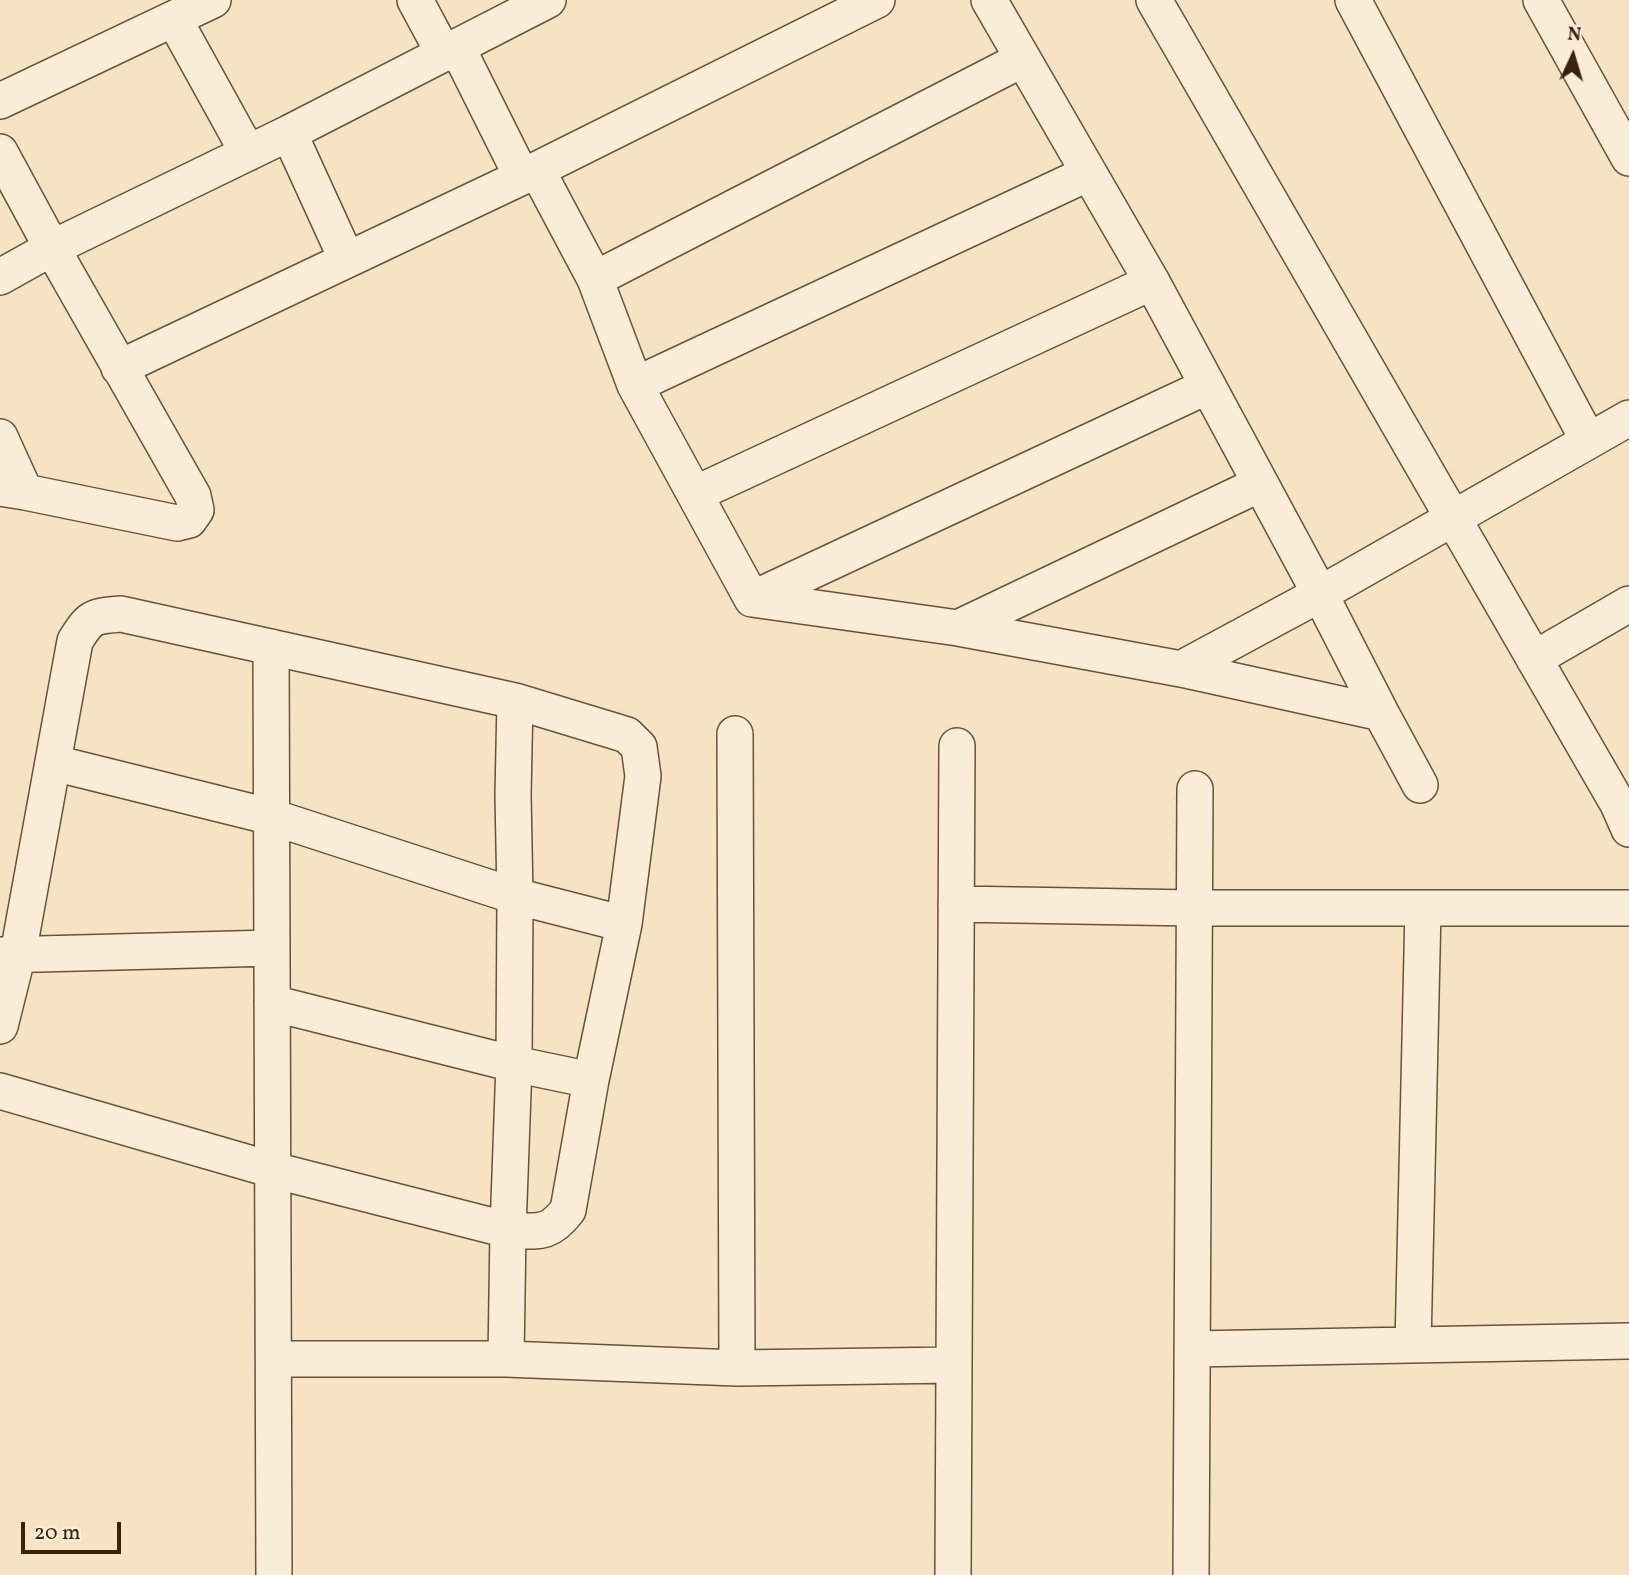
<!DOCTYPE html>
<style>
body{margin:0}
#map{position:relative;width:1629px;height:1575px;overflow:hidden;background:#f6e3c3;font-family:Vollkorn,serif}
canvas{display:block}
.north{position:absolute;left:1538px;top:21px;width:70px;height:70px;-webkit-text-stroke:5px #f9edd8;paint-order:stroke;rotate:4deg;font-size:19px;font-weight:700;line-height:28px;text-align:center;color:#3c220d}
.north::after{content:'';display:block;margin:auto;width:24px;height:32px;background:#3c220d;clip-path:polygon(50% 0,100% 100%,50% 72%,0 100%)}
.scale{position:absolute;left:21px;top:1522px;width:100px;height:32px;box-sizing:border-box;border:4px solid #3c220d;border-top:0;padding-left:9px;font-size:21px;line-height:24px;white-space:nowrap;color:#3c220d;-webkit-text-stroke:5px #f9edd8;paint-order:stroke}
</style>
<div id="map">
<canvas width="1629" height="1575"></canvas>
<div class="north">N</div>
<div class="scale">20 m</div>
</div>
<script>
const ctx = document.querySelector('canvas').getContext('2d');
ctx.lineJoin = 'round';
function stroke(path, color, width, dash) {
  ctx.strokeStyle = color;
  ctx.lineWidth = width;
  ctx.lineCap = dash ? 'butt' : 'round';
  ctx.setLineDash(dash || []);
  ctx.stroke(path);
}
const minor = new Path2D(`
 M415,0l29,54
 M989,0l163,282 168,312 61,119
 M1154,0l464,804 11,25
 M1353,0l235,440
 M1541,0l88,158
 M174,19l74,134
 M457,47l65,130
 M0,101l213,-101
 M289,133l58,127
 M0,152l52,96 141,248 3,14 -7,10 -12,3 -152,-31 -25,-4
 M537,170l58,109 40,106 117,214 206,29 223,41 200,44 39,72
 M0,277l52,-29 237,-115 259,-133
 M595,279l428,-220
 M119,368l403,-191 355,-177
 M635,385l454,-212
 M0,437l25,55
 M695,494l457,-212
 M752,599l456,-213
 M958,628l302,-144
 M271,647l3,928
 M1534,659l95,-55
 M1181,669l139,-75 309,-176
 M735,734l2,634
 M54,763l218,54 243,79 109,28
 M956,904l238,4h435
 M0,955l272,-7
 M272,1003l242,61 77,16
 M0,1026l18,-72 57,-313c15,-24 17,-25 46,-27l394,87 112,34 12,12 4,29 -19,148 -33,156 -23,130c-20,26 -30,21 -60,20l-235,-60 -273,-79
 M1413,1345l10,-436
 M1192,1349l437,-8
 M274,1359h232l231,9 217,-3
 M506,1359l2,-129 6,-166 1,-168 -2,-101 2,-94
 M953,1575l4,-829
 M1191,1575l4,-786`);
stroke(minor, '#6a523a', 38);
stroke(minor, '#f9edd8', 35);
</script>
